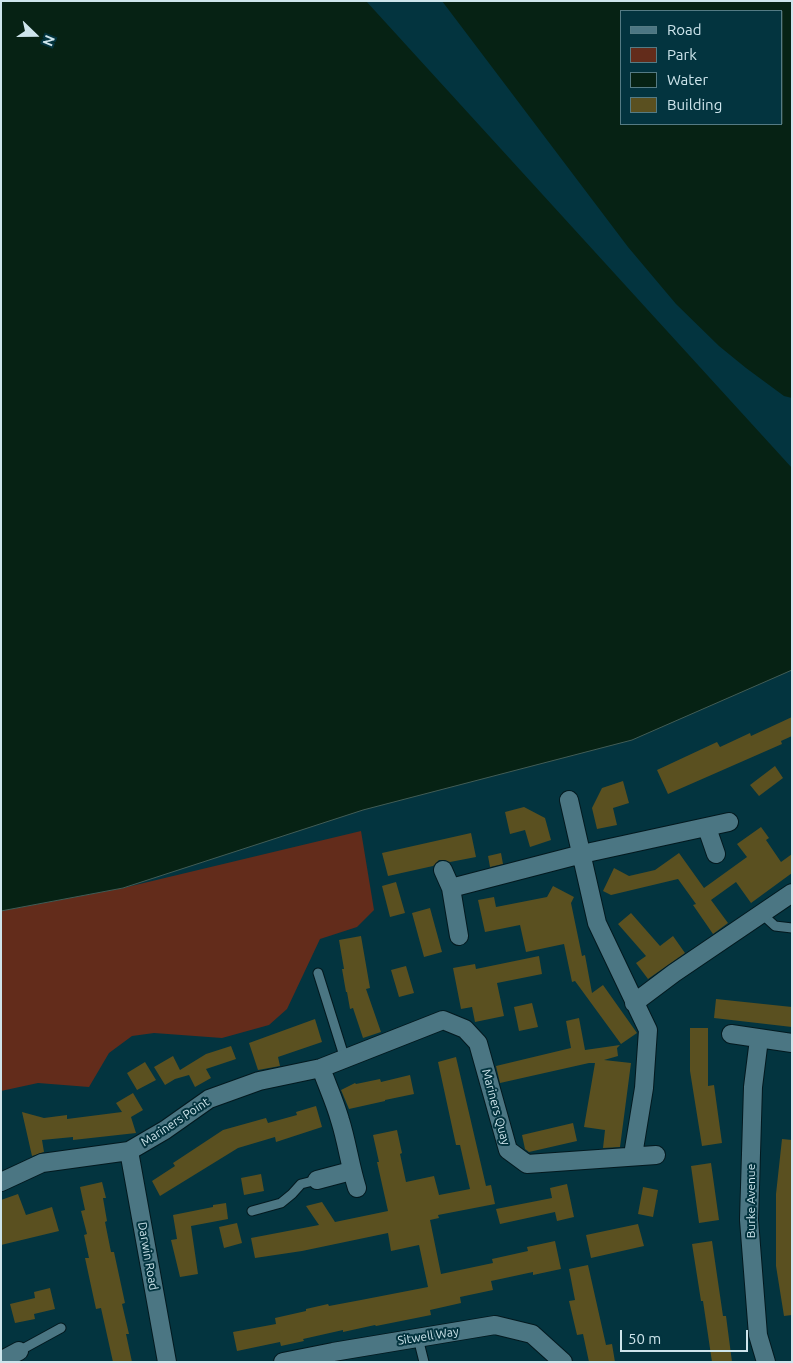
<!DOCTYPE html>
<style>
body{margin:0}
#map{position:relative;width:793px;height:1363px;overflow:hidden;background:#03343f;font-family:Ubuntu,sans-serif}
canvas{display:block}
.frame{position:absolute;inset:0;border:2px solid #cee5ec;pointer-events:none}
.legend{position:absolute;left:620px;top:10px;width:162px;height:115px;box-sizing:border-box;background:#03343f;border:1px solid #547b84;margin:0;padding:6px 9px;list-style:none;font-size:15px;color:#cee5ec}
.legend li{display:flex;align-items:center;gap:10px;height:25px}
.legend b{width:25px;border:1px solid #547b84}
.north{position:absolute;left:10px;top:10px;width:50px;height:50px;-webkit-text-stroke:4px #03343f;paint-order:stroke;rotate:112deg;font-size:14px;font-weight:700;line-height:20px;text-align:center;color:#cee5ec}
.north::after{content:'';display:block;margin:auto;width:18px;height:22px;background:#cee5ec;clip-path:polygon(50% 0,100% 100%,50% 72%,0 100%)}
.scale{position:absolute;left:620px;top:1330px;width:128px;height:22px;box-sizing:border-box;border:2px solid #cee5ec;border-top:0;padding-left:6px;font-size:15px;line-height:18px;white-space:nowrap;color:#cee5ec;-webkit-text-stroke:4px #03343f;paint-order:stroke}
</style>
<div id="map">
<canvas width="793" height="1363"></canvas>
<div class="frame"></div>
<ul class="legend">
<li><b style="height:6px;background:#4b7683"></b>Road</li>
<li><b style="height:14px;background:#632c1b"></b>Park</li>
<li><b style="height:14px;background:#062214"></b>Water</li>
<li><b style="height:14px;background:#5a5020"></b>Building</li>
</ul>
<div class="north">N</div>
<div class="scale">50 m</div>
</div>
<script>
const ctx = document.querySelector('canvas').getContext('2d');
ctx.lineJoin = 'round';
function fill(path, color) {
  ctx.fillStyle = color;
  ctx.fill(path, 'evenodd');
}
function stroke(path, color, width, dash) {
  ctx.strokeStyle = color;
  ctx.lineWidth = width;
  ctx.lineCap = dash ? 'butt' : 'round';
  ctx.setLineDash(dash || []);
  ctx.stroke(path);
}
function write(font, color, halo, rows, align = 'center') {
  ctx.font = font + ' Ubuntu,sans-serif';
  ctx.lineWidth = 4;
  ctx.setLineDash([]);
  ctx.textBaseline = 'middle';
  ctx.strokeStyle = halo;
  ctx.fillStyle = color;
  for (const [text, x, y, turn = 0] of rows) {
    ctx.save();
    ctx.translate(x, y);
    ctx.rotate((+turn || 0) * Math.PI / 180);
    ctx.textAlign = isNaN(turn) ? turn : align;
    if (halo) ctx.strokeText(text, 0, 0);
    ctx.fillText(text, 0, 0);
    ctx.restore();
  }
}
fill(new Path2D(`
 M361,831l13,79 -17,17 -37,12 -33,70 -18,16 -47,13 -68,-5 -22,3 -23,17 -20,34 -51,-4 -37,8v-180l122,-23z`), '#632c1b');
const water = new Path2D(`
 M1,1h791v669l-160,70 -269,70 -240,78 -122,23zM622,11h160v113h-160z`);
fill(water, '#062214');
stroke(water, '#425c55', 1);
fill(new Path2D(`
 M366,1h76l186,246 48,57 43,42 27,22 38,28 8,2v70z`), '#03343f');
fill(new Path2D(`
 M792,717v19l-11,5 1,3 -114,50 -11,-24 60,-28 3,5 30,-14 1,3z
 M775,766l8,12 -24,18 -9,-11z
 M623,781l6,22 -16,5 4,17 -20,4 -5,-21 10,-20z
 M524,807l21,11 6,22 -21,7 -5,-17 -15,4 -5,-22z
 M761,827l8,11 -3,2 15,22 11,-8v19l-41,30 -15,-21 -25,18 17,23 -15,11 -20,-29 3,-1 -18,-25 -67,16 -8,-4 11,-23 15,8 26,-6 24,-17 25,35 43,-31 -10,-13z
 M471,833l5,24 -26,5 -5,-2h-6l-6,6 -45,10 -6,-23z
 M501,853l2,11 -13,3 -2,-11z
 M396,882l9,31 -15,4 -8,-31z
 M553,886l21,11 -3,6 11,53 3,-1 7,38 11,-8 34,48 -16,11 -46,-63 -3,1 -8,-38 -38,8 -6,-27 -35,7 -7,-32 16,-3 2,10 51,-10z
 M430,908l12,44 -18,5 -12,-44z
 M631,913l29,33 13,-10 12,17 -37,26 -12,-16 10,-7 -28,-32z
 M361,936l9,52 -4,1 15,43 -18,6 -10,-30 -3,1 -3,-17h-1l-4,-23h2l-5,-29z
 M539,956l3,18 -45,9 7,33 -29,6 -3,-15 -11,2 -8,-41 22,-4 1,5z
 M406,966l8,27 -15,4 -8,-27z
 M716,999l76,8v20l-78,-9z
 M532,1003l6,24 -19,4 -5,-24z
 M579,1018l6,32 35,-5 -3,3 1,8 -14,4 27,3 -11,84 -17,1 2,-18 -21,-3 11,-64h-6l-89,20 -4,-17 75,-18 -5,-27z
 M315,1019l7,23 -44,15 2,9 -22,4 -9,-27z
 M690,1028h18v58l6,-1 8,58 -20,3 -12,-75z
 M231,1046l5,13 -30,10 5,9 -16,9 -6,-12 -14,4 -10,6 -11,-18 19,-11 7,14 26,-16z
 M456,1057l30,129 5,-1 4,19 -57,11 1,3 -9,2 11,54 52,-11 -1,-4 36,-8 -1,-4 28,-6 6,28 -28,6v-3l-42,9 2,9 -33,7 1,6 -31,7 1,5 -55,11 -1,-1 -32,7v-2l-40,9 1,2 -23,5 -1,-4 -43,9 -4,-19 43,-8 -1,-6 31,-7v-2l22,-5 1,2 32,-6 67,-13 -9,-42 -28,6 -3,-18 -86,18 -47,7 -4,-20 68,-13 -13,-19 16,-4 13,20 53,-11 -11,-49h2l-6,-27 24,-5 5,23 -2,1 6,28 28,-6 5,19 31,-6 -10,-44h-4l-18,-83z
 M145,1062l11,18 -19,10 -10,-17z
 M410,1075l4,19 -29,6v1l-36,8 -8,-19 14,-7 1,1 24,-5 1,3z
 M133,1093l10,17 -12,7 5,16 -63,7v-3l-31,3 2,12 -12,4 -10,-44 22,6 23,-3v4l55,-7 -6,-9z
 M316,1106l6,21 -46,15 -1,-5 -37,11 -78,48 -8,-15 23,-15 -2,-3 50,-33 43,-12 2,5 29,-8 -1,-3z
 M573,1123l4,18 -48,11 -4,-3 -3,-14z
 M782,1139l10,1v175l-8,1 -8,-50v-72z
 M711,1163l8,57 -20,3 -8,-57z
 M261,1174l3,17 -20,4 -3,-17z
 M102,1182l4,16h-3l4,23 -2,1 6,30h3l11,51 -3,1 7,30h-3l6,28h-19l-12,-54 -5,1 -11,-51h4l-5,-23 3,-1 -6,-23 4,-1 -5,-23z
 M567,1184l7,33 -17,4 -2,-9 -55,12 -4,-15 56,-11 -2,-10z
 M643,1187l15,3 -5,27 -15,-3z
 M18,1194l8,21 26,-8 7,24 -58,14v-45z
 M226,1203l2,16 -37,7 7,48 -18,3 -9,-37 6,-1 -4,-24 40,-8v-2z
 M237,1223l5,20 -18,5 -5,-21z
 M638,1224l6,22 -53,12 -5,-23z
 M712,1241l11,75h3l6,46h-20l-9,-61h-2l-9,-57z
 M588,1265l18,80 6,-1 3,18h-26l-6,-28 -6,1 -8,-34 6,-1 -6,-31z
 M50,1288l5,21 -21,5 1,5 -20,4 -5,-19 25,-6 -1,-6z`), '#5a5020');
const lane = new Path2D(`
 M762,914l13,12 17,2
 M318,973l27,86
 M252,1211l29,-8 11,-9 9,-10 16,-4
 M418,1338l6,24
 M19,1351l42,-23`);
const street = new Path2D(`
 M569,800l28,123 51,107 -4,58 -11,67
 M707,828l9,26
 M443,870l8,18 8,48
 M451,888l131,-34 147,-32
 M634,1003l40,-30 118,-80
 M731,1034l61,9
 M759,1039l-6,48 -4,133 9,115 8,27
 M321,1068c6,17 14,34 19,52 7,22 10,46 17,68
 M129,1151l38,211
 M317,1180l34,-9
 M1,1182l41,-19 87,-12 36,-21 44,-31 50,-18 62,-13 122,-48 22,9 13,14 30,107 19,14 129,-9
 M2,1360l17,-9
 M283,1362l50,-10 162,-27 37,9 31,28`);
stroke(lane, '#03191f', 11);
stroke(street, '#03191f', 20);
stroke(lane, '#4b7683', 9);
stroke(street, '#4b7683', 18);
write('12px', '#cee5ec', '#03343f', [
 ["Mariners Quay",496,1107,75],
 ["Mariners Point",175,1122,-33],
 ["Burke Avenue",751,1201,-90],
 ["Darwin Road",148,1256,80],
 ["Sitwell Way",428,1336,-9]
]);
</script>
